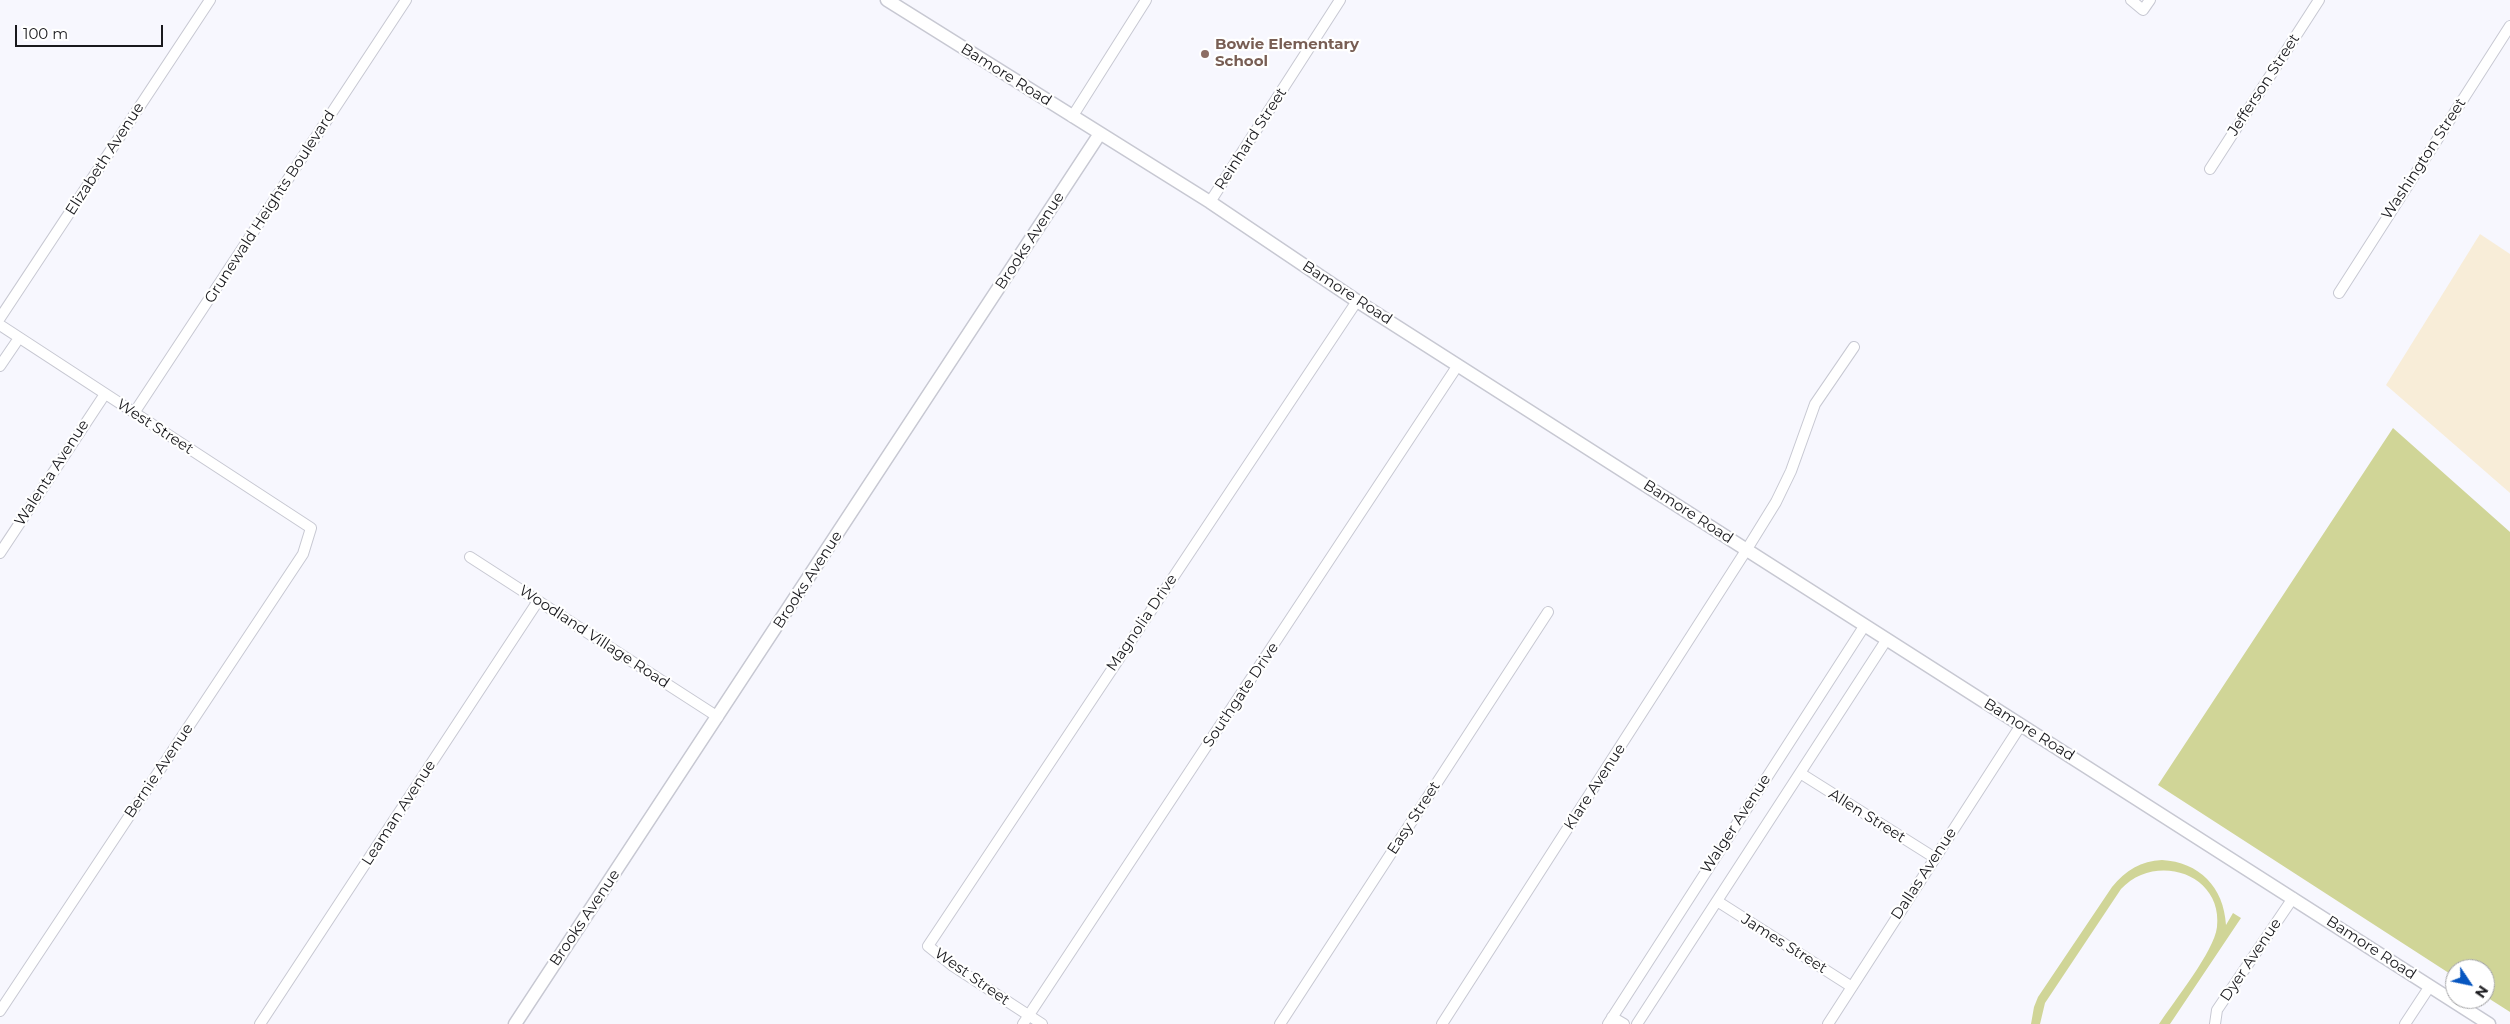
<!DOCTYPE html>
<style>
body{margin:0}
#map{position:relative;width:2510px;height:1024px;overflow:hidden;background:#f7f7fe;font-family:Montserrat,sans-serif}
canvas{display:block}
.north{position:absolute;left:2445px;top:959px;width:50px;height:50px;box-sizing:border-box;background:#fff;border:1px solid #a3a3a5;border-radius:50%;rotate:124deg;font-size:14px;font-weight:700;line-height:20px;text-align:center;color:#19191d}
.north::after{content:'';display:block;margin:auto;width:18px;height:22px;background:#0756c0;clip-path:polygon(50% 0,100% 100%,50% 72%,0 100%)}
.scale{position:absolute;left:15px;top:25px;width:148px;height:22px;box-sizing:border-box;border:2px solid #19191d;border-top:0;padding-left:6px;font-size:15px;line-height:18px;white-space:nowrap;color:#19191d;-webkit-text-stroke:4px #fff;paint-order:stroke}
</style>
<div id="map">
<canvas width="2510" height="1024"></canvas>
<div class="north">N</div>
<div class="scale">100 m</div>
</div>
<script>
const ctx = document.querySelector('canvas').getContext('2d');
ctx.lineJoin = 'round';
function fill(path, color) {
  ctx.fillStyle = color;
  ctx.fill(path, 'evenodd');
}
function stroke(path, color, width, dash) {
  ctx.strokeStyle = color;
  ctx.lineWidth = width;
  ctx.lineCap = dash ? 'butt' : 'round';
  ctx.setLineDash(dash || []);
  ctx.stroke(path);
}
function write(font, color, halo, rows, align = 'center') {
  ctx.font = font + ' Montserrat,sans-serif';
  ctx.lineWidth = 4.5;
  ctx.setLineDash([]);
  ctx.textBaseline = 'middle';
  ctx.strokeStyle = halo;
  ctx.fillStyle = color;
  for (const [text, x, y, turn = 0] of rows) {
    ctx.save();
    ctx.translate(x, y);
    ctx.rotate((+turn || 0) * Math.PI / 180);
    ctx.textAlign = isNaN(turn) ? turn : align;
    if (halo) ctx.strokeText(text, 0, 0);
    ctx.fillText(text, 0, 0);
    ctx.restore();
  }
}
fill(new Path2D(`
 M2480,234l30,20v239l-124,-108z`), '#f8edd8');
fill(new Path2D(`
 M2393,428l117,104v480l-25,-16v-27h-30v8l-297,-192z
 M2162,860c37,2 62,27 64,65l7,-12 8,5 -71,106h-11c15,-23 55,-72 58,-97 6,-54 -62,-75 -96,-38l-76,114 -5,21h-9l3,-17 4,-10 74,-110c14,-17 29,-26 50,-27z`), '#d0d597');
const minor = new Path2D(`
 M2131,0l12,10 7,-10
 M1072,117l74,-117
 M2210,169l109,-169
 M1210,202l130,-202
 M2339,293l171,-267
 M0,318l210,-318
 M0,325l311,203 -8,26 -303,457
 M0,366l19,-28
 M134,413l272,-413
 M0,553l105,-159
 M470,557l248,160
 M1800,773l135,85
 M1717,901l135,86
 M1612,1017l12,7
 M260,1024l278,-423
 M1023,1024l435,-659
 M1042,1024l-89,-58 -25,-20 429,-645
 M1280,1024l268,-412
 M1442,1024l305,-475 29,-47 15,-31 24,-67 39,-57
 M1608,1024l257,-399
 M1637,1024l250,-385
 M1828,1024l193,-299
 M2215,1024l2,-14 76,-112
 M2405,1024l25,-38`);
const tertiary = new Path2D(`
 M887,0l323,202 147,99 1132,723
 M515,1024l584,-889`);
stroke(minor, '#c7c8d2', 12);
stroke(tertiary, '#c7c8d2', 15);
stroke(minor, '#fff', 10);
stroke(tertiary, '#fff', 12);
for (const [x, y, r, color] of [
 [1205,54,5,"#8d6e63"]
]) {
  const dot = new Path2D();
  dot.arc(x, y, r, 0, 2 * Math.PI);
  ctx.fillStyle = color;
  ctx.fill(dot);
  stroke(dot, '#fff', 2);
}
write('bold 15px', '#785e54', '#fff', [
 ["Bowie Elementary",1215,45],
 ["School",1215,62]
], 'left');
write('15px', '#19191d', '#fff', [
 ["Bamore Road",1006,75,32],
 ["Jefferson Street",2264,85,-57],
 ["Reinhard Street",1251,139,-57],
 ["Elizabeth Avenue",105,159,-57],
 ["Washington Street",2424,159,-57],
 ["Grunewald Heights Boulevard",270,207,-57],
 ["Brooks Avenue",1030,241,-57],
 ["Bamore Road",1347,293,33],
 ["West Street",155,427,33],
 ["Walenta Avenue",52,473,-57],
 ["Bamore Road",1688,512,33],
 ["Brooks Avenue",808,580,-57],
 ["Magnolia Drive",1142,623,-56],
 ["Woodland Village Road",594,637,33],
 ["Southgate Drive",1241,695,-56],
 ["Bamore Road",2029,730,32],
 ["Bernie Avenue",159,771,-56],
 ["Klare Avenue",1595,787,-57],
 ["Leaman Avenue",399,813,-57],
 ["Allen Street",1867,816,32],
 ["Easy Street",1414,818,-57],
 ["Walger Avenue",1736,824,-57],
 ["Dallas Avenue",1924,874,-57],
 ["Brooks Avenue",585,918,-56],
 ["James Street",1784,944,32],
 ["Bamore Road",2371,948,33],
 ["Dyer Avenue",2251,960,-56],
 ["West Street",972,977,35]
]);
</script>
